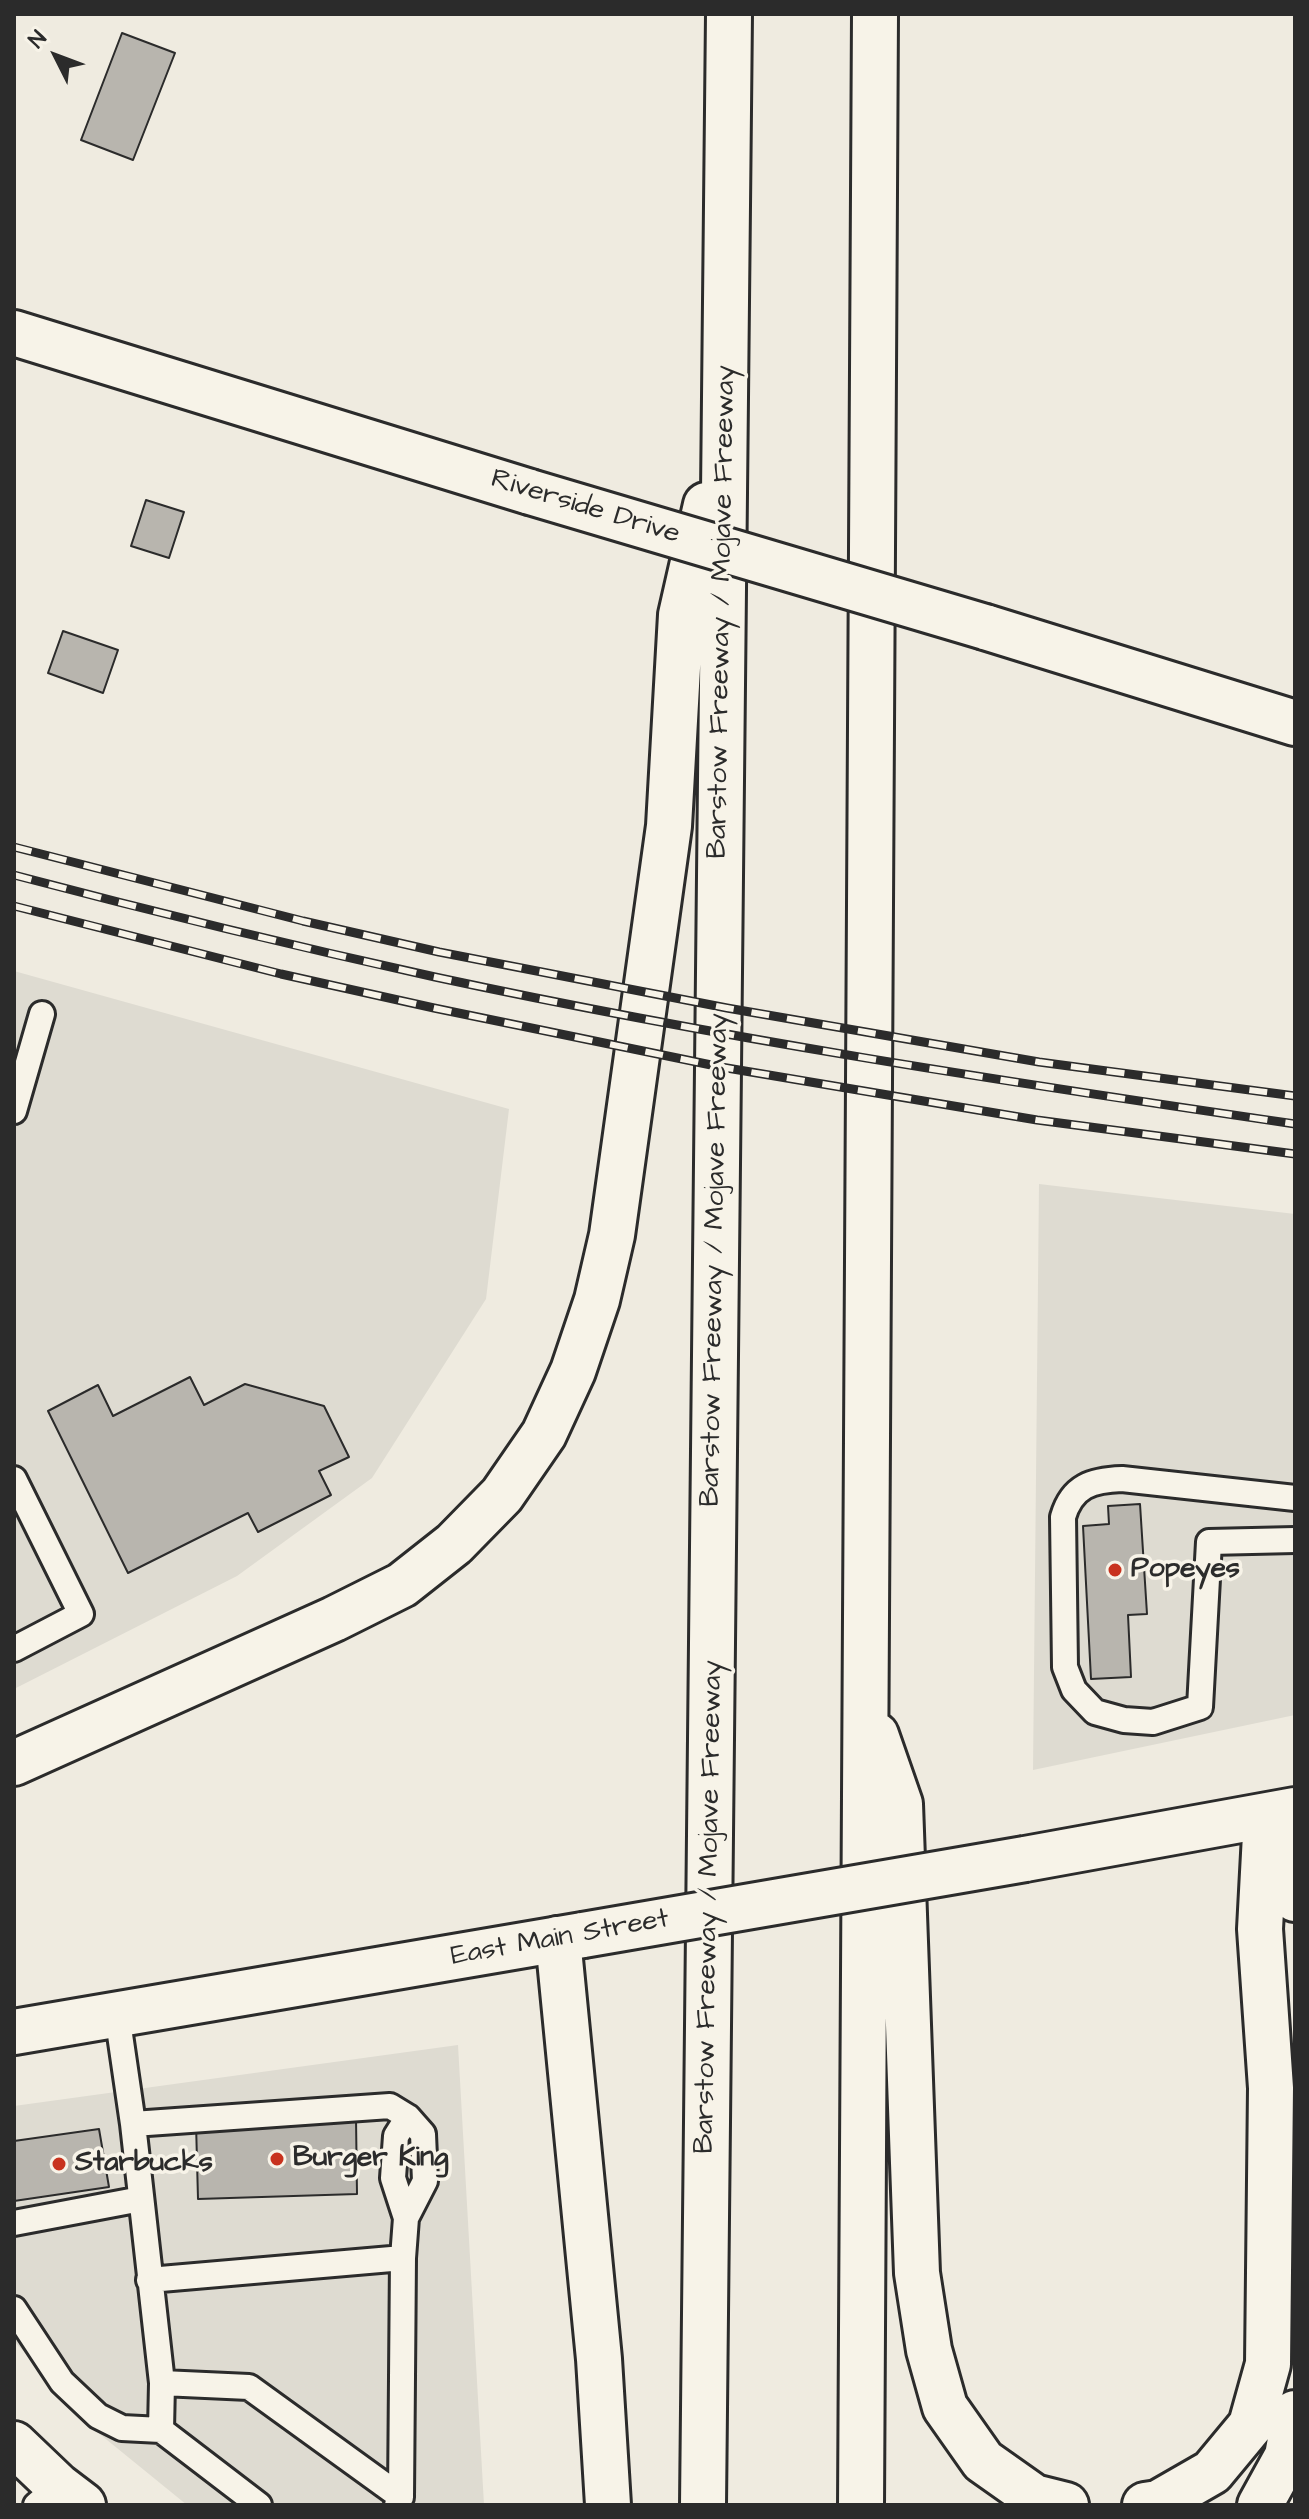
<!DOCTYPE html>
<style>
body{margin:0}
#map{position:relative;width:1309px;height:2519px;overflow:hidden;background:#efebe0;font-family:"Architects Daughter",sans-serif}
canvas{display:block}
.frame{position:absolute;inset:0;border:16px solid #2b2b2b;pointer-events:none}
.north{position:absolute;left:16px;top:16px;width:80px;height:80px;-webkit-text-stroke:6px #f7f3e8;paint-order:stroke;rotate:312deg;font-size:22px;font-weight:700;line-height:32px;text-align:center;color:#2b2b2b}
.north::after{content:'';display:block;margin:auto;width:28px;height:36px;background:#2b2b2b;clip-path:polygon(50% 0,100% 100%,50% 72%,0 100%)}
</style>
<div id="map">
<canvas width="1309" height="2519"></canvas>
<div class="frame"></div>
<div class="north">N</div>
</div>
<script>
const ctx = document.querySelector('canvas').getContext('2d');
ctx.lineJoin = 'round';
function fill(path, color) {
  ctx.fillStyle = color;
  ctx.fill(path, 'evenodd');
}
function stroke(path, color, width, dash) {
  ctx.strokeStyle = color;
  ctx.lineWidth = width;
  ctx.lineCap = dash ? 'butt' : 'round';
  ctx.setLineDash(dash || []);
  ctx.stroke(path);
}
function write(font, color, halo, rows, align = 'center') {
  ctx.font = font + ' "Architects Daughter",sans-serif';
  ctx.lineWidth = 7;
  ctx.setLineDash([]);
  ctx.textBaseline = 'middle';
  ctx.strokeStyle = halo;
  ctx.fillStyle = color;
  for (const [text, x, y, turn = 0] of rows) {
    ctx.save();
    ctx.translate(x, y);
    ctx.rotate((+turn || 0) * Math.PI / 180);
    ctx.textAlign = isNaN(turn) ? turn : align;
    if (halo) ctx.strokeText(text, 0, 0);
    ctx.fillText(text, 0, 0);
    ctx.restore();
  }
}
fill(new Path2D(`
 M14,971l495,138 -23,190 -114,179 -135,98 -223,113z
 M1039,1184l256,30v501l-262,55z
 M458,2045l26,460h-297l-91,-74 -82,-90v-235z`), '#dedbd1');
const building = new Path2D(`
 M122,33l53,20 -42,107 -52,-20z
 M146,500l38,12 -15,46 -38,-12z
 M63,631l55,19 -15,43 -55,-20z
 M190,1377l14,28 41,-21 79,22 25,51 -30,14 12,24 -73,37 -10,-19 -120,60 -80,-162 50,-26 15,31z
 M1140,1504l7,110 -19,1 3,62 -40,2 -8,-153 26,-2 -1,-18z
 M356,2118l1,76 -159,5 -2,-76z
 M99,2129l10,58 -95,14v-60z`);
fill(building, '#b8b5ae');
stroke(building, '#2b2b2b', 2);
const service = new Path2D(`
 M14,1111l28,-97
 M14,1479l67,135 -67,35
 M1295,1498l-173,-19c-30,1 -50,7 -59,38l2,150 9,23 21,22 29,8 29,2 47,-15 9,-165 86,-2
 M117,2014l16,110 29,259 -1,47
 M133,2124l257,-18 18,11
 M14,2223l127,-24
 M403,2258l3,-40 -13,-40 3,-42 12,-19 15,17 2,47 -19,37
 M149,2280l254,-22 -2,239 -4,8
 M14,2309l48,73 36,34 24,12 39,2 98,75
 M162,2383l87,4 152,110
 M36,2505l22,-19`);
const minor = new Path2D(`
 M14,333l516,159
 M985,627l310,96`);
const tertiary = new Path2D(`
 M14,2444l44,42 25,19`);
const primary = new Path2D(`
 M1025,1859l270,-49
 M14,2032l569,-97`);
const motorway = new Path2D(`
 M876,1735l24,69 17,469 12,77 16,57 38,54 51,36 32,8
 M14,1763l320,-144 68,-34 52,-41 48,-49 42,-61 29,-63 24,-71 15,-65 57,-409 12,-211 25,-110
 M1274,1837l21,62
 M558,1939l41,420 9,146
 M703,2505l26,-2491
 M861,2505l14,-2491
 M1145,2505l13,-2 54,-31 39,-47 17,-61 3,-276 -11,-159 6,-113
 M1260,2505l27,-49 8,-43`);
stroke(service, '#2b2b2b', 30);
stroke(minor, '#2b2b2b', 50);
stroke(tertiary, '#2b2b2b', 50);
stroke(primary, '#2b2b2b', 50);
stroke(motorway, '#2b2b2b', 50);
stroke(service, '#f7f3e8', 24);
stroke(minor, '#f7f3e8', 44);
stroke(tertiary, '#f7f3e8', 44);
stroke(primary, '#f7f3e8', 44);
stroke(motorway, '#f7f3e8', 44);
const rail = new Path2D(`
 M14,847l289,74 136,31 288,56 312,54 256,34
 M14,875c140,37 280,71 421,102 284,61 572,105 860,147
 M14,906l267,68 153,34 287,59 316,53 258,34`);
stroke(rail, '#2b2b2b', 9);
stroke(rail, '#f7f3e8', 6, [18]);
const minorBridge = new Path2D(`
 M530,492l455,135`);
const primaryBridge = new Path2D(`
 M583,1935l442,-76`);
stroke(minorBridge, '#2b2b2b', 50, []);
stroke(primaryBridge, '#2b2b2b', 50, []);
stroke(minorBridge, '#f7f3e8', 44);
stroke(primaryBridge, '#f7f3e8', 44);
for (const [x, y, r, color] of [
 [1115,1570,8,"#c8321e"],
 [277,2159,8,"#c8321e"],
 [59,2164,8,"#c8321e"]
]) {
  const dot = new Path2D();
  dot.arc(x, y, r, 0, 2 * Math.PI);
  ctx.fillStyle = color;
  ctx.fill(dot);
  stroke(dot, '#f7f3e8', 3);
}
write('28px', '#2b2b2b', '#f7f3e8', [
 ["Riverside Drive",585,508,17],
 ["Barstow Freeway / Mojave Freeway",723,612,-89],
 ["Barstow Freeway / Mojave Freeway",716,1260,-89],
 ["Barstow Freeway / Mojave Freeway",710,1907,-89],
 ["East Main Street",560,1939,-10]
]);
write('bold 28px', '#2b2b2b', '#f7f3e8', [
 ["Popeyes",1131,1570],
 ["Burger King",293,2159],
 ["Starbucks",75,2164]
], 'left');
</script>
